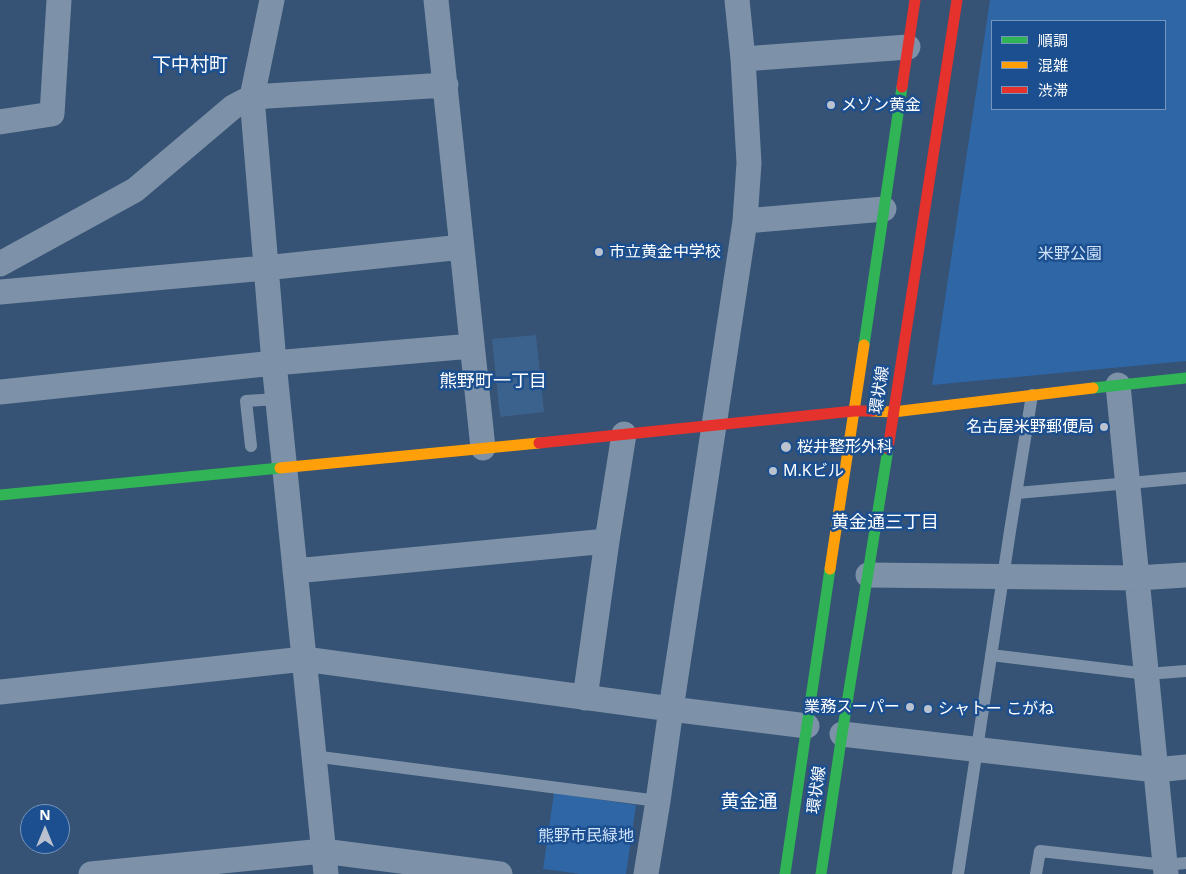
<!DOCTYPE html>
<meta charset="utf-8">
<style>
body{margin:0}
#map{position:relative;width:1186px;height:874px;overflow:hidden;background:#365274;font-family:"Noto Sans","Noto Sans JP",sans-serif}
canvas{display:block}
.legend{position:absolute;left:991px;top:20px;width:175px;height:90px;box-sizing:border-box;background:#1b4f8f;border:1px solid #7695bc;margin:0;padding:6px 9px;list-style:none;font-size:15px;color:#fff}
.legend li{display:flex;align-items:center;gap:10px;height:25px}
.legend b{width:25px;border:1px solid #7695bc}
.north{position:absolute;left:20px;top:804px;width:50px;height:50px;box-sizing:border-box;background:#1b4f8f;border:1px solid #7695bc;border-radius:50%;rotate:0deg;font-size:14px;font-weight:700;line-height:20px;text-align:center;color:#fff}
.north::after{content:'';display:block;margin:auto;width:18px;height:22px;background:#b9c2ce;clip-path:polygon(50% 0,100% 100%,50% 72%,0 100%)}
</style>
<div id="map">
<canvas width="1186" height="874"></canvas>
<ul class="legend">
<li><b style="height:6px;background:#30b455"></b>順調</li>
<li><b style="height:6px;background:#ff9f0a"></b>混雑</li>
<li><b style="height:6px;background:#e5322d"></b>渋滞</li>
</ul>
<div class="north">N</div>
</div>
<script>
const ctx = document.querySelector('canvas').getContext('2d');
ctx.lineJoin = 'round';
function fill(path, color) {
  ctx.fillStyle = color;
  ctx.fill(path, 'evenodd');
}
function stroke(path, color, width, dash) {
  ctx.strokeStyle = color;
  ctx.lineWidth = width;
  ctx.lineCap = dash ? 'butt' : 'round';
  ctx.setLineDash(dash || []);
  ctx.stroke(path);
}
function write(font, color, halo, rows, align = 'center') {
  ctx.font = font + ' "Noto Sans","Noto Sans JP",sans-serif';
  ctx.lineWidth = 5;
  ctx.setLineDash([]);
  ctx.textBaseline = 'middle';
  ctx.strokeStyle = halo;
  ctx.fillStyle = color;
  for (const [text, x, y, turn = 0] of rows) {
    ctx.save();
    ctx.translate(x, y);
    ctx.rotate((+turn || 0) * Math.PI / 180);
    ctx.textAlign = isNaN(turn) ? turn : align;
    if (halo) ctx.strokeText(text, 0, 0);
    ctx.fillText(text, 0, 0);
    ctx.restore();
  }
}
fill(new Path2D(`
 M990,0h196v361l-254,24zM992,21h173v88h-173z
 M554,793l82,12 -10,69h-45l-38,-5z`), '#2f66a5');
fill(new Path2D(`
 M536,335l8,77 -44,5 -8,-78z`), '#3b618d');
stroke(new Path2D(`
 M251,446l-5,-45 31,-2
 M1017,493l169,-15
 M991,655l156,19 39,-3
 M313,756l345,45
 M958,874l52,-343 22,-136
 M1036,874l4,-23 125,14 21,-2`), '#7d92a8', 12);
stroke(new Path2D(`
 M272,0l-20,97 22,266 52,511
 M436,0l47,448
 M743,59l165,-12
 M0,122l52,-8 7,-114
 M745,221l139,-12
 M0,264l135,-74 98,-83 19,-10 194,-12
 M0,292l265,-24 197,-21
 M1118,385l48,489
 M0,392l274,-29 198,-17
 M295,571l312,-30
 M868,575l269,3 49,-3
 M0,692l304,-33 367,50 136,17
 M585,698l22,-157 17,-107
 M842,734l314,36 30,-3
 M91,874l232,-23 177,23
 M646,874l12,-73 13,-92 74,-488 4,-58 -6,-104 -6,-59`), '#7d92a8', 25);
stroke(new Path2D(`
 M864,345l38,-258
 M1093,388l93,-10
 M0,495l280,-27
 M785,874l45,-305
 M821,874l21,-140 46,-285`), '#30b455', 11);
stroke(new Path2D(`
 M872,411l21,1 200,-24
 M280,468l259,-25
 M830,569l34,-224`), '#ff9f0a', 11);
stroke(new Path2D(`
 M902,87l13,-87
 M539,443l315,-32h18
 M888,449l69,-449`), '#e5322d', 11);
for (const [x, y, r, color] of [
 [831,105,5,"#b9c2ce"],
 [599,252,5,"#b9c2ce"],
 [1104,427,5,"#b9c2ce"],
 [786,447,6,"#b9c2ce"],
 [773,471,5,"#b9c2ce"],
 [910,707,5,"#b9c2ce"],
 [928,709,5,"#b9c2ce"]
]) {
  const dot = new Path2D();
  dot.arc(x, y, r, 0, 2 * Math.PI);
  ctx.fillStyle = color;
  ctx.fill(dot);
  stroke(dot, '#1b4f8f', 2);
}
write('16px', '#fff', '#1b4f8f', [
 ["メゾン黄金",841,105],
 ["市立黄金中学校",609,252],
 ["名古屋米野郵便局",1094,427,"right"],
 ["桜井整形外科",797,447],
 ["M.Kビル",783,471],
 ["業務スーパー",900,707,"right"],
 ["シャトー こがね",938,709]
], 'left');
write('16px', '#cfe3fa', '#1b4f8f', [
 ["米野公園",1070,254],
 ["熊野市民緑地",586,836]
]);
write('16px', '#fff', '#1b4f8f', [
 ["環状線",880,390,-81],
 ["環状線",817,790,-82]
]);
write('18px', '#fff', '#1b4f8f', [
 ["熊野町一丁目",493,382],
 ["黄金通三丁目",885,523]
]);
write('19px', '#fff', '#1b4f8f', [
 ["下中村町",190,66],
 ["黄金通",749,803]
]);
</script>
